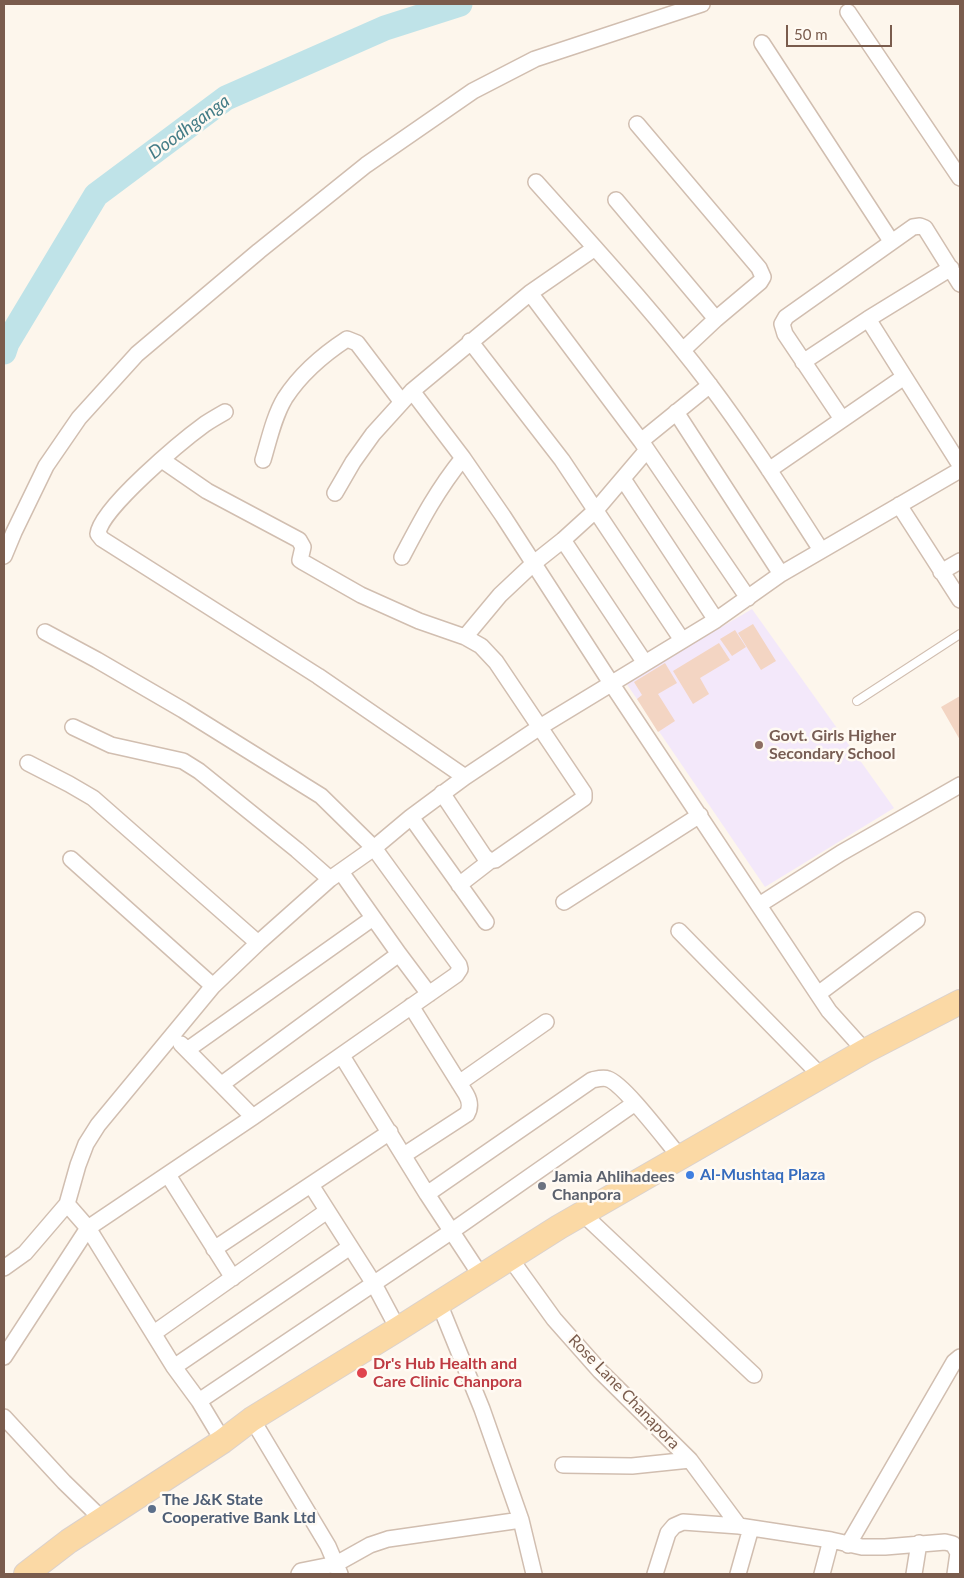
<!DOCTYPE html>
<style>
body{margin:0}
#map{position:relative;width:964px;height:1578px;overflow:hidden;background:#fdf6ec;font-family:Lato,sans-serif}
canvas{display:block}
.frame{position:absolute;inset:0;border:5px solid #7a5c4d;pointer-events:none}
.scale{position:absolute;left:786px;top:25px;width:106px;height:22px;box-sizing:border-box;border:2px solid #7a5c4d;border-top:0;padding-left:6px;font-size:15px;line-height:18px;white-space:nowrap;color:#7a5c4d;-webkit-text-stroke:4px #fffaf3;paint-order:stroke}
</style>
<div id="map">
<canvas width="964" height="1578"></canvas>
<div class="frame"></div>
<div class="scale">50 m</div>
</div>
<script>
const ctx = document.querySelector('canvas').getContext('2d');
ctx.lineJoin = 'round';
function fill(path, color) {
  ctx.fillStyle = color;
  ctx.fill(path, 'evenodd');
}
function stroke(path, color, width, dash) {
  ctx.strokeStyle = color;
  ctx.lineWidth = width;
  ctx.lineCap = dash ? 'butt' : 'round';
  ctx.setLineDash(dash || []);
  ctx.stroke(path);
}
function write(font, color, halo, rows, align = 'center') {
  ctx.font = font + ' Lato,sans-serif';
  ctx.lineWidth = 5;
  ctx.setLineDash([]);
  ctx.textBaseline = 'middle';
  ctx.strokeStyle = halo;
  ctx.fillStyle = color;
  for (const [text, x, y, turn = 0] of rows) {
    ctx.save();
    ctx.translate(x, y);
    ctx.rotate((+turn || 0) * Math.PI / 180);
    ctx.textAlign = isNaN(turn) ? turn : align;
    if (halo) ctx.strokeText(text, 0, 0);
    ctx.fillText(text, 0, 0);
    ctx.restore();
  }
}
fill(new Path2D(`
 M752,609l142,199 -129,79 -139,-204z`), '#f3e8fa');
stroke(new Path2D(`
 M4,352l3,-9 89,-148 130,-97 159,-70 75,-24`), '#bfe3e8', 25);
fill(new Path2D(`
 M753,624l23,37 -15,9 -23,-37z
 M735,630l11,17 -14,9 -12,-17z
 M719,643l11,17 -30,18 9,16 -16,10 -20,-33z
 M665,663l12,20 -19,11 17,27 -17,11 -21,-33 5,-4 -8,-13z
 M960,696v44l-19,-33z`), '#f3d5c3');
const service = new Path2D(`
 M857,701l103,-67`);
const minor = new Path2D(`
 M848,12l112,166
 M762,43l129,198
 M637,124l122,144 4,9 -3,5 -44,37 -33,31
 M536,182c59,66 119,131 173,202 40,53 76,110 112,166
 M616,200l100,119
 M530,293l111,148 107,157
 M868,319l92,146
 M470,341l92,119 120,180
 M803,362l65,-43 83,-51
 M412,391l51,67 40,58 108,167 218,328 36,40
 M225,412c-7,4 -14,8 -20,12 -22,16 -105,85 -107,110l4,5 216,137 147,101
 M676,412l105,162
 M842,419l-57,-85 -3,-10 4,-7 127,-90 7,-1 5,2 35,56
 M641,441l69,-56
 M162,460l45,31 92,49 4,7 -3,13 3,2 58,33 58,26 46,16 16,9 15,16 88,131v5l-89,62 -5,1 -6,-5 -42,-63
 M263,460c6,-20 11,-44 22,-62 15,-23 39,-44 62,-59l10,4 44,58
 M769,470l135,-93
 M623,479l93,141
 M335,493l18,-31 20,-28 39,-43 118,-98 65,-45
 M899,505l61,95
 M563,540l82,123
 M4,556l10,-24 32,-66 33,-48 58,-64 122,-103 107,-86 107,-74 62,-32 167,-55
 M402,557c19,-36 35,-67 61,-99
 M941,572l19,-11
 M465,637l35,-42 34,-32 29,-23 33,-30 51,-60
 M73,727l38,18 72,16 16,10 98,79 33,29
 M28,763l41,21 24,14 165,145
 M411,817l75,105
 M71,859l142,127
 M341,872l58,82 30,40
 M459,885l31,-24
 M564,902l136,-87
 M759,905l82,-52 119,-68
 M679,931l142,145
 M818,994l99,-74
 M181,1044l72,73
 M187,1050l186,-132
 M342,1056l85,138 54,82
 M459,1083l87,-61
 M222,1084l177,-130
 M404,1155l63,-41c4,-7 3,-13 -1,-20l-55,-88
 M168,1175l65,103
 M311,1185l63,99 24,45
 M427,1194l165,-114c5,-1 11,-3 16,-1 16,5 59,63 72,78
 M67,1204l21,24 86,139 25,34 24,40
 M582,1213l172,162
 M214,1249l176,-117
 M510,1258l44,61 46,52 90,89 49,66
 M4,1268l21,-15 42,-49 11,-39 8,-21 12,-19 115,-139 45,-43 72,-64 44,-31 37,-31 54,-40 75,-50 176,-107 65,-46 179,-104
 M439,1303l43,106 39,111 13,54
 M154,1333l173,-122
 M4,1357l84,-129 165,-111 203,-142 4,-6 -1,-4 -85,-117 -53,-52 -138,-86 -86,-50 -52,-28
 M174,1367l176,-120
 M199,1401l253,-170 183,-128
 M4,1417l60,65 39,38
 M252,1419l76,127 12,28
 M563,1465l69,1 58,-6
 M848,1545l106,-183 6,-5
 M299,1574l2,-3 35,-7 34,-19 18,-6 133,-19
 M655,1574l13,-41 6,-7 9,-4 56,4 92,14 31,7h23l60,-5 8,2 5,9 -3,21
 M738,1574l13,-46
 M822,1574l9,-34
 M914,1574l5,-31`);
const primary = new Path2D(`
 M26,1574l43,-33 154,-100 29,-22 146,-90 161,-102 306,-176 95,-49`);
stroke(service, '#d1beb0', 10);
stroke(minor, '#d1beb0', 18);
stroke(primary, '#dad1cd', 26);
stroke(service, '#fff', 8);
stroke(minor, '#fff', 15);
stroke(primary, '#fbd9a5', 24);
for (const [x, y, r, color] of [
 [759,745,5,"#8d6e63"],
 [690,1175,5,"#3f7fe0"],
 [542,1186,5,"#6b7280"],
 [362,1373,6,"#e0444e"],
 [152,1509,5,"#5c6f8a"]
]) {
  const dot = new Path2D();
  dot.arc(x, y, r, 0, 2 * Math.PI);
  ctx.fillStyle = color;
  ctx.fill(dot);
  stroke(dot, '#fffaf3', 2);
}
write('bold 16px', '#785e54', '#fffaf3', [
 ["Govt. Girls Higher",769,736],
 ["Secondary School",769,754]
], 'left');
write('bold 16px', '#366cbe', '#fffaf3', [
 ["Al-Mushtaq Plaza",700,1175]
], 'left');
write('bold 16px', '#5b616d', '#fffaf3', [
 ["Jamia Ahlihadees",552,1177],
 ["Chanpora",552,1195]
], 'left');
write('bold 16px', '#be3a42', '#fffaf3', [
 ["Dr's Hub Health and",373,1364],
 ["Care Clinic Chanpora",373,1382]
], 'left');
write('16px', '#7a5c4d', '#fffaf3', [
 ["Rose Lane Chanapora",624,1392,46]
]);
write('bold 16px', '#4e5e75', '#fffaf3', [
 ["The J&K State",162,1500],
 ["Cooperative Bank Ltd",162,1518]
], 'left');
write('italic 18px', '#437c86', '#fffaf3', [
 ["Doodhganga",189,127,-36]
]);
</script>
